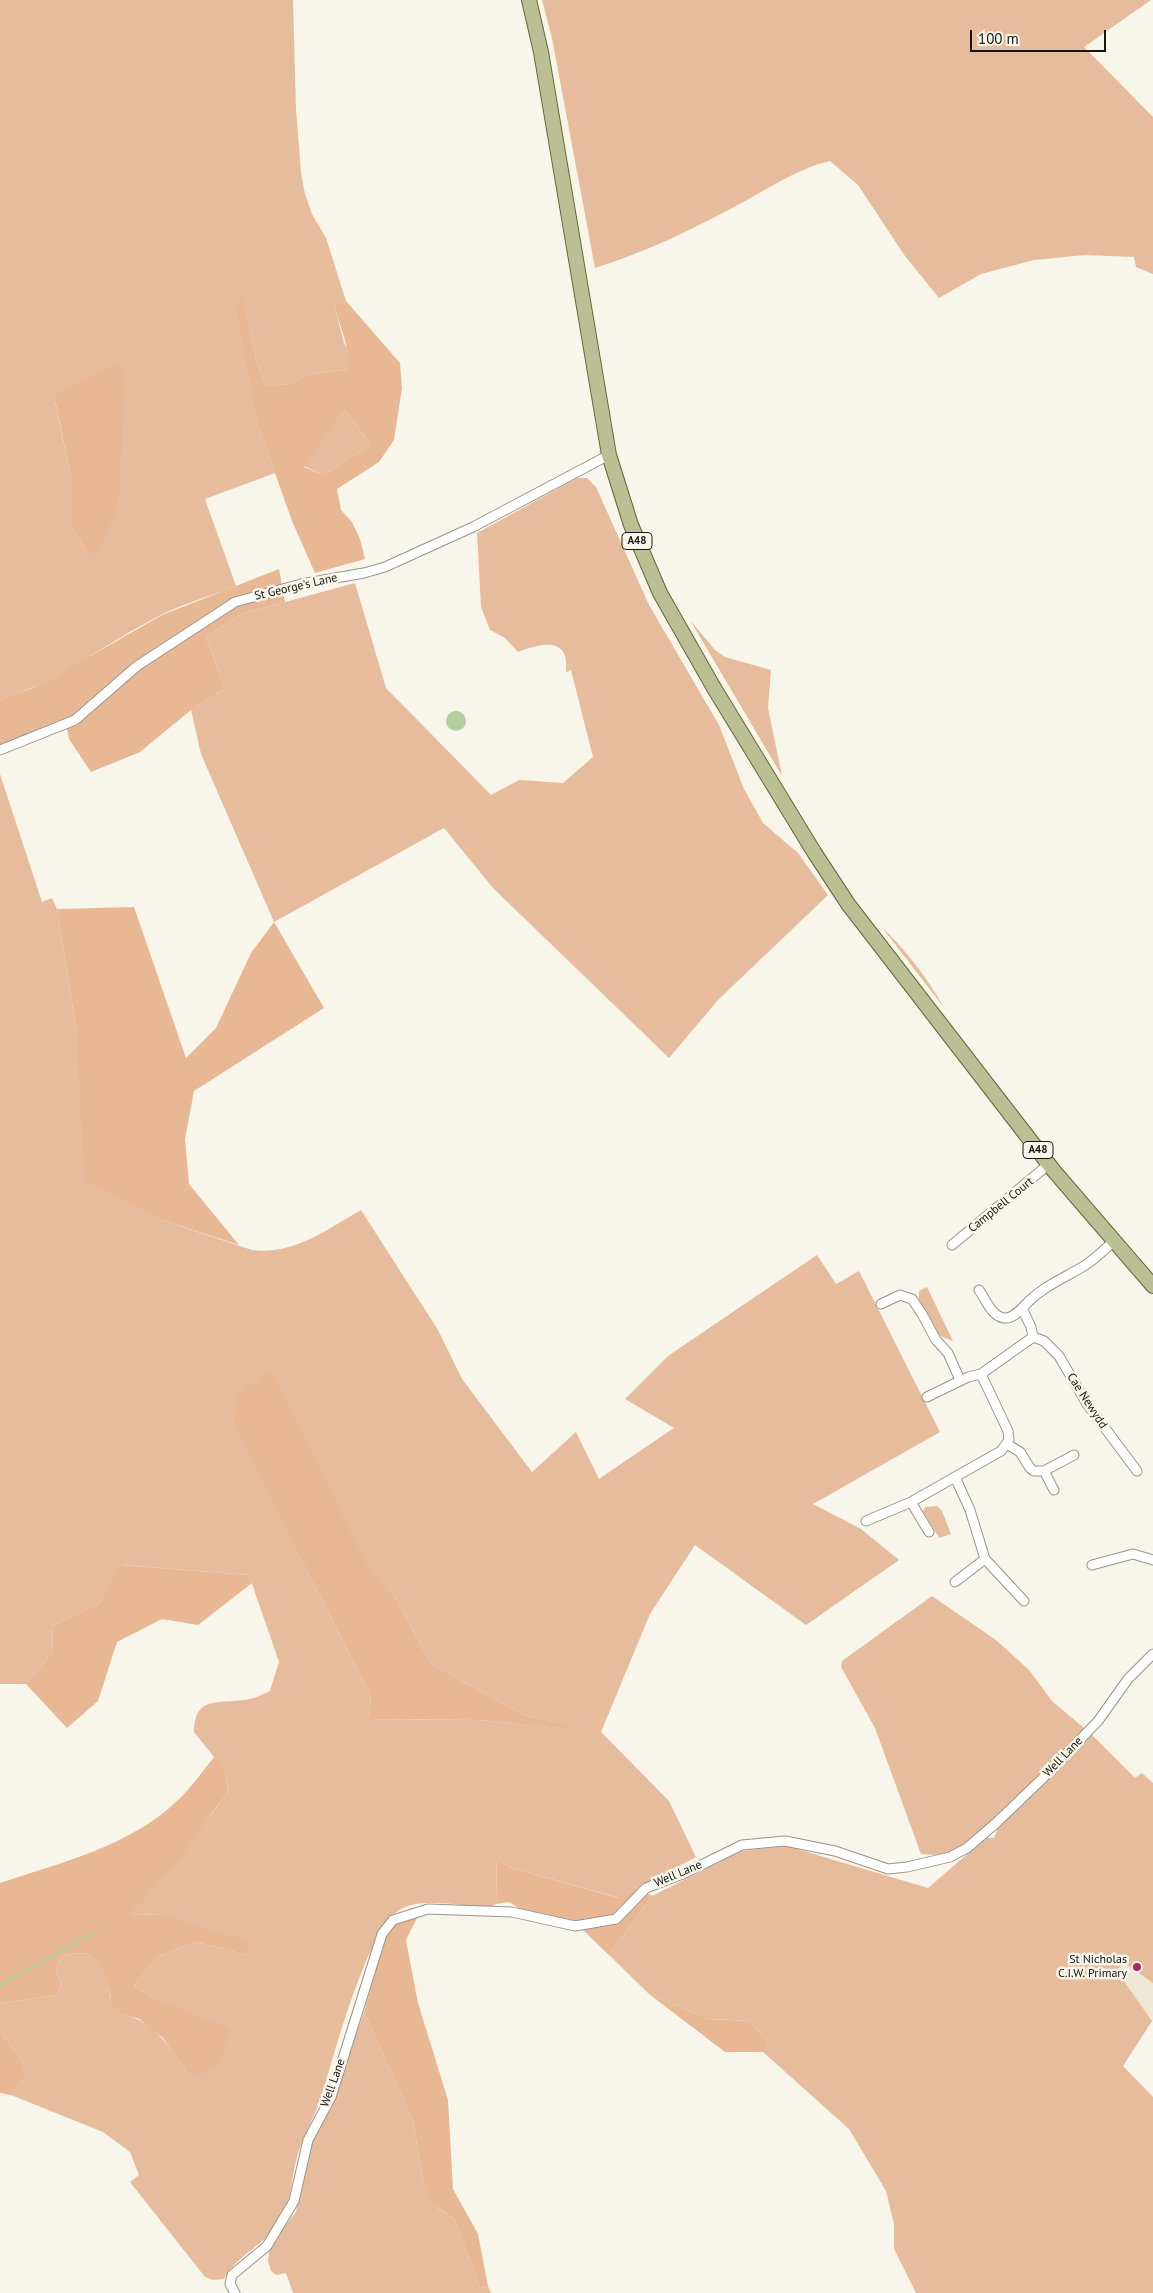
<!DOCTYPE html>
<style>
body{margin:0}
#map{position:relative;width:1153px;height:2293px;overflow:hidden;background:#f8f5ea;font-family:"PT Sans",sans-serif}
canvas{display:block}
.scale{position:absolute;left:970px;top:30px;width:136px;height:22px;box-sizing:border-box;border:2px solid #161511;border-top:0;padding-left:6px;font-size:15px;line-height:18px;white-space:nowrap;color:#161511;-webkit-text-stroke:4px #f8f5ea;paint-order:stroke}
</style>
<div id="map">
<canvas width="1153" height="2293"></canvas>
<div class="scale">100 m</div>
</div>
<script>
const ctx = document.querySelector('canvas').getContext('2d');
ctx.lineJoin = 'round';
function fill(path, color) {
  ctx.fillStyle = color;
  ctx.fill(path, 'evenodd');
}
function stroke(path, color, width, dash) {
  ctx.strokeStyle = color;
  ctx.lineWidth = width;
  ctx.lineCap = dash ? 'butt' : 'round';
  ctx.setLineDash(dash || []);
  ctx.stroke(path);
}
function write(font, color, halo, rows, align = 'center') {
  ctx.font = font + ' "PT Sans",sans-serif';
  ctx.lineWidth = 5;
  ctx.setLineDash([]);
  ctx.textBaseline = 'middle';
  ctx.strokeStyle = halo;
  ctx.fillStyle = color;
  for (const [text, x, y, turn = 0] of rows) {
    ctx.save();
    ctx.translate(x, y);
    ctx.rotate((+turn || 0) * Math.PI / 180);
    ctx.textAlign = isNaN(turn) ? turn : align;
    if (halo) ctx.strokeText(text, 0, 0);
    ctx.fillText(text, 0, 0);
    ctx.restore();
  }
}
fill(new Path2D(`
 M1153,1915v105l-1,1 -35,-50z`), '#eee9d7');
fill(new Path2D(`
 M0,0h293l3,109 5,64 4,21 7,20 14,24 20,63 -12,3 10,39 5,8v18l-43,6 -14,9 -26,2 -10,-26 -13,-65 15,130 17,48 -70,26 31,87c-25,10 -51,17 -75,29 -54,27 -103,67 -161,85zM54,396l42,159 -11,-5 -13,-24v-43z
 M542,0h609l-67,47 69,70v157l-17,-7 -2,-10 -49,-2 -51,5 -53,14 -42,24 -34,-42 -47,-71 -28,-24c-34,8 -65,30 -96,46 -45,24 -91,46 -139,61l-43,-230z
 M345,410l26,35 -48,30 -19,-9z
 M577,478h10l9,9 53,118 70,120 25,64 19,34 35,30 30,42 -110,105 -49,58 -176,-170 -49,-60 -170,94 -73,-168 -10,-44 34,-21 -19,-52 35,-23 114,-31 31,105 105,107 28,-15 44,3 30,-26 -22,-87 -5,2c4,-36 -25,-29 -48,-20l-13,-14 -15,-8 -9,-23 -4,-74z
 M690,620l25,30 10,7 46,13 -3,38 14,68z
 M0,774l42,128 10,-4 5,11 20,125 82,185 93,31c42,5 74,-20 109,-40l77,120 24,49 70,93 44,-40 23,47 75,-51 -49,-29 43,-43 149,-101 19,29 23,-13 81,161 -127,72 48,25 38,31 -93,65 -111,-80 -45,69 -49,118 68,69 27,56 -77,41 -110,-31 -12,-9 -1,46 -7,4c-24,-2 -65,-10 -86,0 -36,16 -70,153 -83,193 -7,19 -18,37 -23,56 -6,21 -5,43 -16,63 -14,24 -47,37 -57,59l-11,1 -8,-3 -75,-95 9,-7 -9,-23 -27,-20 -92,-37 16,-19 -5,-14 -22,-32v-27l57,-8 4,-11 -5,-14 5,-13 10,-4 18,1 15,14 5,16 1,12 13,18c33,9 46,32 64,58l-31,-73 -22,-13 23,-29 39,-15 51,13 -86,-40 -30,-1 97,-121 -2,-21 -32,-40c1,-37 24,-28 50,-32 10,-1 17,-5 26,-9l9,-29 -30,-87 -127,-10 -23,39 -47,22 1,25 -27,33h-26zM271,1370l100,203 24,24 36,67 93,51 71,16 -116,-11 -110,-1 2,-23 -77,-150z
 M881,926c27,27 45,50 64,83z
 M927,1287l26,54 -13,-5 -21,-36v-9z
 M937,1506l5,5 9,23 -12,4 -16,-27 2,-4z
 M932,1596l64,44 33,30 23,31 32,27 -46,50 -62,60 -19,13 -22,4 -14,-1 -46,-126 -34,-61 1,-6z
 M1092,1735l43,43 7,-5 11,10v200l-30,-21 -6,9 35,50 -29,45 30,31v196h-237l-22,-44v-25l-8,-33 -37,-62 -86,-77 6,-9 -19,-22 -42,-2 -59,-25 -40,-39 43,-59 90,-45 45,-5 141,42 58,-50h8l4,-10z
 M364,2012l49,109 10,60 15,27 17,12 25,68 8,-2 3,7h-198l-7,-20 -10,2 -5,-4 -3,-10 2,-16 26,-33 15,-72 33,-72z`), '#e6bc9d');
fill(new Path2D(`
 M243,294l13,66 10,26 26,-2 14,-9 43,-6c1,-22 -10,-44 -15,-65l12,-3 54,62 2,25 -8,52 -15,22 -42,27 4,21 11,12 8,17 5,20 -50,14 -23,-52 -34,-96 -22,-120zM345,410l26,35 -48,30 -19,-8z
 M118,363l7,18 -7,127 -22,48 -11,-6 -13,-24v-43l-18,-88z
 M279,569l6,33 -44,12 -35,23 19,52 -34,21 -51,42 -49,20 -22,-33 -2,-10 -67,26v-55l30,-11 27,-14 105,-60z
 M134,907l52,151 30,-30 35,-75 23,-31 50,86 -130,83 -9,48 4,45 50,61 -80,-26 -75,-39 -7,-146 -20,-125z
 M271,1369l100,203 24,25 36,67 93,51 77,17 -122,-12 -110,-1 2,-23 -77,-150 -60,-122 3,-28z
 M121,1565l128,10 3,8 -54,42 -36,-6 -45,23 -19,59 -31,27 -41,-44 27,-33 -1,-25 47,-22z
 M215,1756l11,16 2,21 -18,22 -27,40 -52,59 30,1 87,26 -1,14 -51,-13 -39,15 -23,29 22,13 73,30 -9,35 -22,13 -11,-5 -24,-34 -24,-19 -16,-5 -10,-7c-7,-28 -1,-32 -24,-53l-18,-1 -10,4 -5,13 5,14 -4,11 -57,8v-120c60,-20 131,-37 178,-83 14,-13 25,-30 37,-44z
 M497,1858l12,9 109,31 19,-10 15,8 -43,59 -26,-25v-7l-58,-11 -16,-10 -13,2z
 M418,1916l-12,24 12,63 30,97 5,89 25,45 10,52 -8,2 -25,-68 -22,-16 -10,-23 -10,-60 -49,-109 21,-74 9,-13 8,-6z
 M649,1994l59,25 42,2 19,22 -6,9h-38z
 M0,2030l22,32 5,14 -16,19 -11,-2z`), '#e8b895');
fill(new Path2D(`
 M446 721a10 10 0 1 1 20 0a10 10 0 1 1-20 0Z`), '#b4cf9e');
stroke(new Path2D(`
 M0,1985l94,-52`), '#b4cf9e', 2.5);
const minor = new Path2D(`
 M0,750l75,-30 62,-54 98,-64 66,-18 63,-11 21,-6 88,-40 136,-72
 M952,1245l97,-81
 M979,1290c6,8 13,27 25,28 10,1 18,-10 24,-16 17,-17 39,-25 59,-38 9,-6 18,-15 26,-22
 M881,1304l19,-9 12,4 10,15 14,26 12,13 12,27
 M1023,1310l8,17 2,10 11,4 15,15 28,48 50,67
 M981,1374l27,57 1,9 -8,11 -46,26 15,33 15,49 39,42
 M927,1397l41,-20 13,-3 52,-37
 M1007,1444l13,8 10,16 4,3h10l30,-16
 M1044,1471l10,19
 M911,1502l18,30
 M866,1521l45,-19 44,-25
 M1092,1565l41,-11 20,6
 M955,1582l30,-23
 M235,2293l-5,-9 2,-9 35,-29 27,-45 14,-61 23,-43 51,-163 11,-14 35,-11 84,3 63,14 41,-7 30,-31 39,-15 57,-28 43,-4 50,10 53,18 19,-2 43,-10 17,-9 28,-24 48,-46 55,-57 30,-42 25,-25`);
const primary = new Path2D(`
 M529,0l12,52 68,403 22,70 29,68 54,95 100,164 34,52 206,267 99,115`);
stroke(minor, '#98958b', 11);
stroke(primary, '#646838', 16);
stroke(minor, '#fff', 9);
stroke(primary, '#bbbf94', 14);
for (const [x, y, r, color] of [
 [1137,1967,5,"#b0245f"]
]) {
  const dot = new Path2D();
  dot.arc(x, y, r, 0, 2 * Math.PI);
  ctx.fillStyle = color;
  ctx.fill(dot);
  stroke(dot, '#f8f5ea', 2);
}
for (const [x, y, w] of [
 [637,541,30],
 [1038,1150,30]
]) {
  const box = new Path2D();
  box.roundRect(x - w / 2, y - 8.5, w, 17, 4);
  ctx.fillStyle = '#f8f5ea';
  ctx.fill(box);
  stroke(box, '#161511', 1);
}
write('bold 11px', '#161511', null, [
 ["A48",637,541],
 ["A48",1038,1150]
]);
write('12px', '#161511', '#f8f5ea', [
 ["St George's Lane",296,587,-13],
 ["Campbell Court",1001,1205,-39],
 ["Cae Newydd",1087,1401,57],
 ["Well Lane",1063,1757,-46],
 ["Well Lane",678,1874,-23],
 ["Well Lane",333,2083,-70]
]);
write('12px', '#161511', '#f8f5ea', [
 ["St Nicholas",1127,1960],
 ["C.I.W. Primary",1127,1974]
], 'right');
</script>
